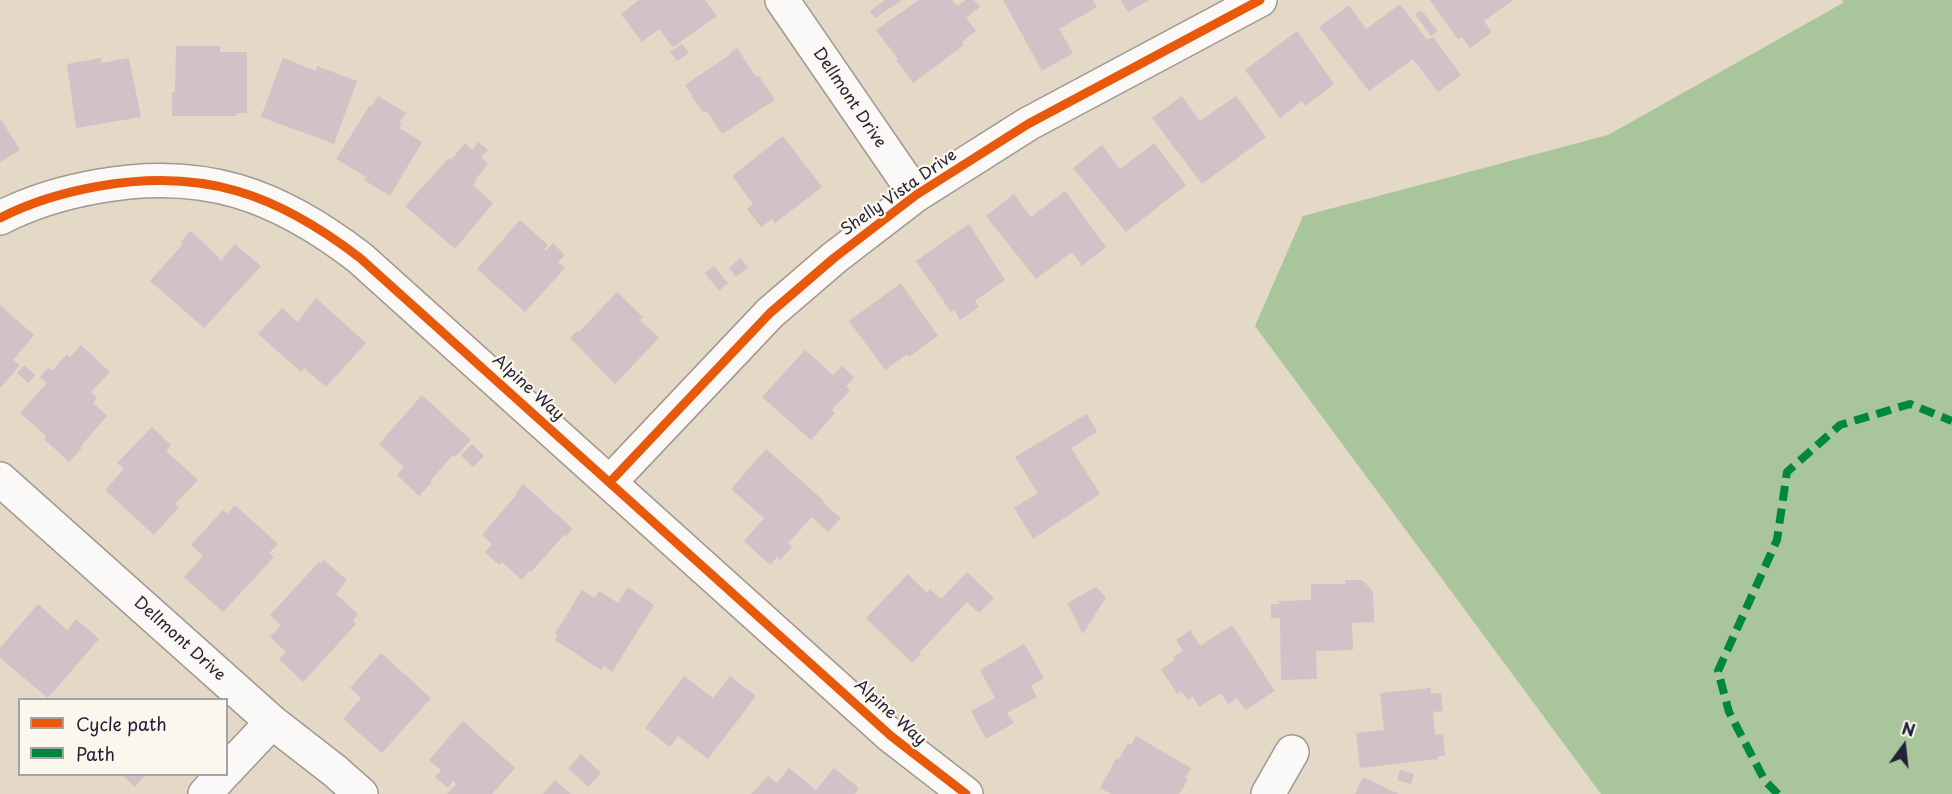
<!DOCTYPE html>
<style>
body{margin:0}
#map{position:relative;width:1952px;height:794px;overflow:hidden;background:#e4d8c7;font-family:"Playpen Sans",sans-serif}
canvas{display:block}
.legend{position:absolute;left:18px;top:698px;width:210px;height:78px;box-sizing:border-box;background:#fbf7ec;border:2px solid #a4a2a5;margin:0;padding:8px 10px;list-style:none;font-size:18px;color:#22223b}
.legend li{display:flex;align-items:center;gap:12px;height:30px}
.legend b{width:30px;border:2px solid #a4a2a5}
.north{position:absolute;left:1874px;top:716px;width:60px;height:60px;-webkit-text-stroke:4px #fbf7ec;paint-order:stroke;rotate:15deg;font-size:16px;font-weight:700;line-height:24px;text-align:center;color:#22223b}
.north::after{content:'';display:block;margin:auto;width:21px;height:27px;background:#22223b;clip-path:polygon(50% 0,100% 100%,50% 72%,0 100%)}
</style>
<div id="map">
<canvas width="1952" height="794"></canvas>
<ul class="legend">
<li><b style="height:8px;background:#e8590c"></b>Cycle path</li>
<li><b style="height:8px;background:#00873e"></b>Path</li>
</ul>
<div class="north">N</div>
</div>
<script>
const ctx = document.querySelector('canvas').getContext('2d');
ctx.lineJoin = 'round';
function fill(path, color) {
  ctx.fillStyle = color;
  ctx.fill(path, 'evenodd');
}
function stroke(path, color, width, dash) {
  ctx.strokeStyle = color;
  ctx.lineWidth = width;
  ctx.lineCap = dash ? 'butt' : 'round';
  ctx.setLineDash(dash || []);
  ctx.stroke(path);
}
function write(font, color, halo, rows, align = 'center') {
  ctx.font = font + ' "Playpen Sans",sans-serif';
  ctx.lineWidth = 4.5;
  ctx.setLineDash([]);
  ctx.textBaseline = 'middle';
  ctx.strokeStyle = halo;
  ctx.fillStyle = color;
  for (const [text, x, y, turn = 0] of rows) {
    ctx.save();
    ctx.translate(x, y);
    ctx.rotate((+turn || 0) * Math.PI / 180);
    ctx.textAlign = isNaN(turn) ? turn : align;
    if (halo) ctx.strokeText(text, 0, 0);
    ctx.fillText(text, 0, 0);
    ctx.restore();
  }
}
fill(new Path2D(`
 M1842,0h110v794h-351l-346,-468 48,-110 305,-81 235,-132z`), '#a9c59c');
fill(new Path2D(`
 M639,0h66l12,16 -44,31 -14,-18 -17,13 -21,-28z
 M885,0h17l-27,18 -5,-7z
 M919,0h33l5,6 9,-6h8l6,7 -14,11 10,13 -14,11 2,3 -51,38 -17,-23 2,-1 -22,-29z
 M1003,0h90l4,7 -38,22 14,24 -31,18z
 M1121,0h28l-21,12z
 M1430,0h83l-29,21 8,11 -22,16 -8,-11 -3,2 -2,-1z
 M1400,4l27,36 6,-3 28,38 -23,17 -25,-33 -44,32 -50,-64 30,-22 17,24z
 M1421,10l17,21 -7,5 -16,-22z
 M1297,31l37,53 -29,22 -3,-5 -22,17 -35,-48z
 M682,44l7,9 -12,8 -7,-9z
 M176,46h44v6h27v61h-10l-1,3h-64v-24h3z
 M737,48l19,29 3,-1 16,24 -53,34 -15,-23 -4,2 -18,-28 46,-31 -1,-1z
 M101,58v5l28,-5 12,59 -65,11 -9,-64z
 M283,58l33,13 1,-5 40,15 -23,63 -73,-27z
 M378,96l28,17 -7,10 3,1 -3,4 23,14 -32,54 -26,-16 2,-3 -30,-18 34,-54 2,1z
 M1182,96l18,25 36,-25 30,41 -64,47 -50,-66z
 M0,118l20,32 -20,12z
 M783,136l39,51 -47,36 -3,-4 -11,8 -14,-18 6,-5 -21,-28z
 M478,142l10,8 -7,7 7,7 -13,16 1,1 -3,4 20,18 -38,46 -50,-43 44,-48 2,2 14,-17 7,7z
 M1154,143l32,42 -60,47 -53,-64 29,-23 18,24z
 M1065,191l41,56 -24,19 -10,-14 -36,27 -50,-63 28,-22 17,23z
 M520,220l28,25 -4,5 2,1 7,-8 12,12 -7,7 7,6 -40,44 -48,-43z
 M969,224l36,56 -30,21 4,6 -19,13 -6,-11 -3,3 -35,-51z
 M190,231l29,26 -1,1 3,3 14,-17 26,22 -57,62 -54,-47 33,-37 -2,-2z
 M740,258l8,9 -12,10 -7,-9z
 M714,266l14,17 -9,8 -14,-18z
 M901,283l37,53 -29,21 -2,-3 -22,16 -36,-49z
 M617,292l26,25 -3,3 19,18 -44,46 -45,-46 7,-7 1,2z
 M316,298l50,45 -40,44 -22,-19 -3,4 -43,-38 24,-26 16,14z
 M0,305l34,30 -21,25 7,5 -20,23z
 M81,345l29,27 -19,20 6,6 -4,5 14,13 -27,31 2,1 -13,14 -25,-23 2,-3 -26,-23 27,-30 -7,-6 8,-9 4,3 15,-17 3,3z
 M805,350l28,25 9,-9 12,11 -8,10 4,3 -18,20 3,3 -24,27 -49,-43z
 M24,365l11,10 -7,8 -11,-10z
 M422,395l49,45 -16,17 -2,-2 -23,26 2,1 -13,14 -22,-21 7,-8 -25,-23z
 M1087,414l10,18 -26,16 29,46 -67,45 -19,-31 24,-15 -23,-36z
 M152,427l19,18 -5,6 32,29 -23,24 4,3 -25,28 -49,-45 19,-21 -7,-6z
 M472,444l12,12 -11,11 -12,-12z
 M766,449l58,52 -1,2 18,15 -13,14 -16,-15 -24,26 4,4 -12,13 -3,-3 -7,8 -26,-24 20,-23 -33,-29z
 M523,484l50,45 -7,7 -2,-1 -33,37 -2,-1 -7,9 -20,-18 -3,3 -14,-13 7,-8 -10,-9 35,-41 -1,-1z
 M235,505l43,39 -9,9 5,4 -51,55 -39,-35 19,-21 -12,-11 32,-35 4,4z
 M324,560l23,20 -11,14 22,20 -5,7 3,3 -53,58 -24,-23 7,-7 -16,-15 11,-12 -11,-10 49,-53 2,2z
 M967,572l27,26 -15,15 -12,-11 -48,51 2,1 -9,9 -46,-45 42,-44 19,19 3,-4 11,10z
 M1345,580h17l11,11 1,31 -22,1 1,27 -37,1 1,28 -36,1 -1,-62h-9v-14h8v-3l32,-1v-16h34z
 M628,587l26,18 -42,67 -8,-6 -3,4 -46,-30 3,-4 -3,-2 27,-44 13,8 4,-7 19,12z
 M1096,587l10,10 -23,37 -16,-31z
 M38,604l29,26 9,-11 23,20 -51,59 -48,-40v-10z
 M1232,625l43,66 -30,19 -8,-12 -9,6 -7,-11 -22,14 -6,-10 -5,3 -7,-9 -4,3 -16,-25 14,-9 -2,-3 10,-6 -7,-11 14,-10 10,16z
 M1024,644l20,34 -13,8 6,11 -30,16 7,10 -28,16 -15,-28 24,-13 -15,-28z
 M381,653l50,45 -49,55 -39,-34 18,-21 -11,-10z
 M684,676l29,22 17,-22 26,20 -48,63 -30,-23 -8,11 -25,-19z
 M1431,688v6l10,-1 2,18 -10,1 2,23 8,-1 2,22h-7v3l-78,9 -4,-35 28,-3 -4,-37z
 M463,721l52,47 -23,26h-45l9,-10 -3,-3 -5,7 -13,-11 6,-7 -12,-10z
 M1136,736l55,32 -6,10 3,2 -9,14h-68l-11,-6 16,-29 2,1 10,-16 3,1z
 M581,754l20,19 -13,14 -20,-19z
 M789,768l27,22 18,-22 25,20 -4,6h-104l17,-18 9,7z
 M1400,770l14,4 -3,10 -14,-4z
 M121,774h25l-11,13z
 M1363,777l36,17h-44z
 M555,780l16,14h-28z`), '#d0c2c7');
const minor = new Path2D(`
 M782,0l134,195
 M0,218c31,-16 65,-26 100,-32 104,-18 177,8 260,72l531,478 75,58
 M0,479l272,243 63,49 26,23
 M610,482l160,-169 64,-55 82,-63 112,-71 232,-124
 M226,771l46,-49
 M205,794l18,-20
 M1268,794l24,-42`);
stroke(minor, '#a09992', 36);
stroke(minor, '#fbf9f7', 33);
stroke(new Path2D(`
 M1778,794l-13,-13 -36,-69 -11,-41 59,-131 10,-68 53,-47 70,-21 42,17`), '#00873e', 8, [15, 8]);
stroke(new Path2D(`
 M0,218c31,-16 65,-26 100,-32 104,-18 177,8 260,72l531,478 75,58
 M610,482l160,-169 64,-55 82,-63 112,-71 232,-124`), '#e8590c', 9);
write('16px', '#22223b', '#fbf7ec', [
 ["Dellmont Drive",849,98,56],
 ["Shelly Vista Drive",899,193,-35],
 ["Alpine Way",528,388,42],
 ["Dellmont Drive",179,639,42],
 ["Alpine Way",890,713,42]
]);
</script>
